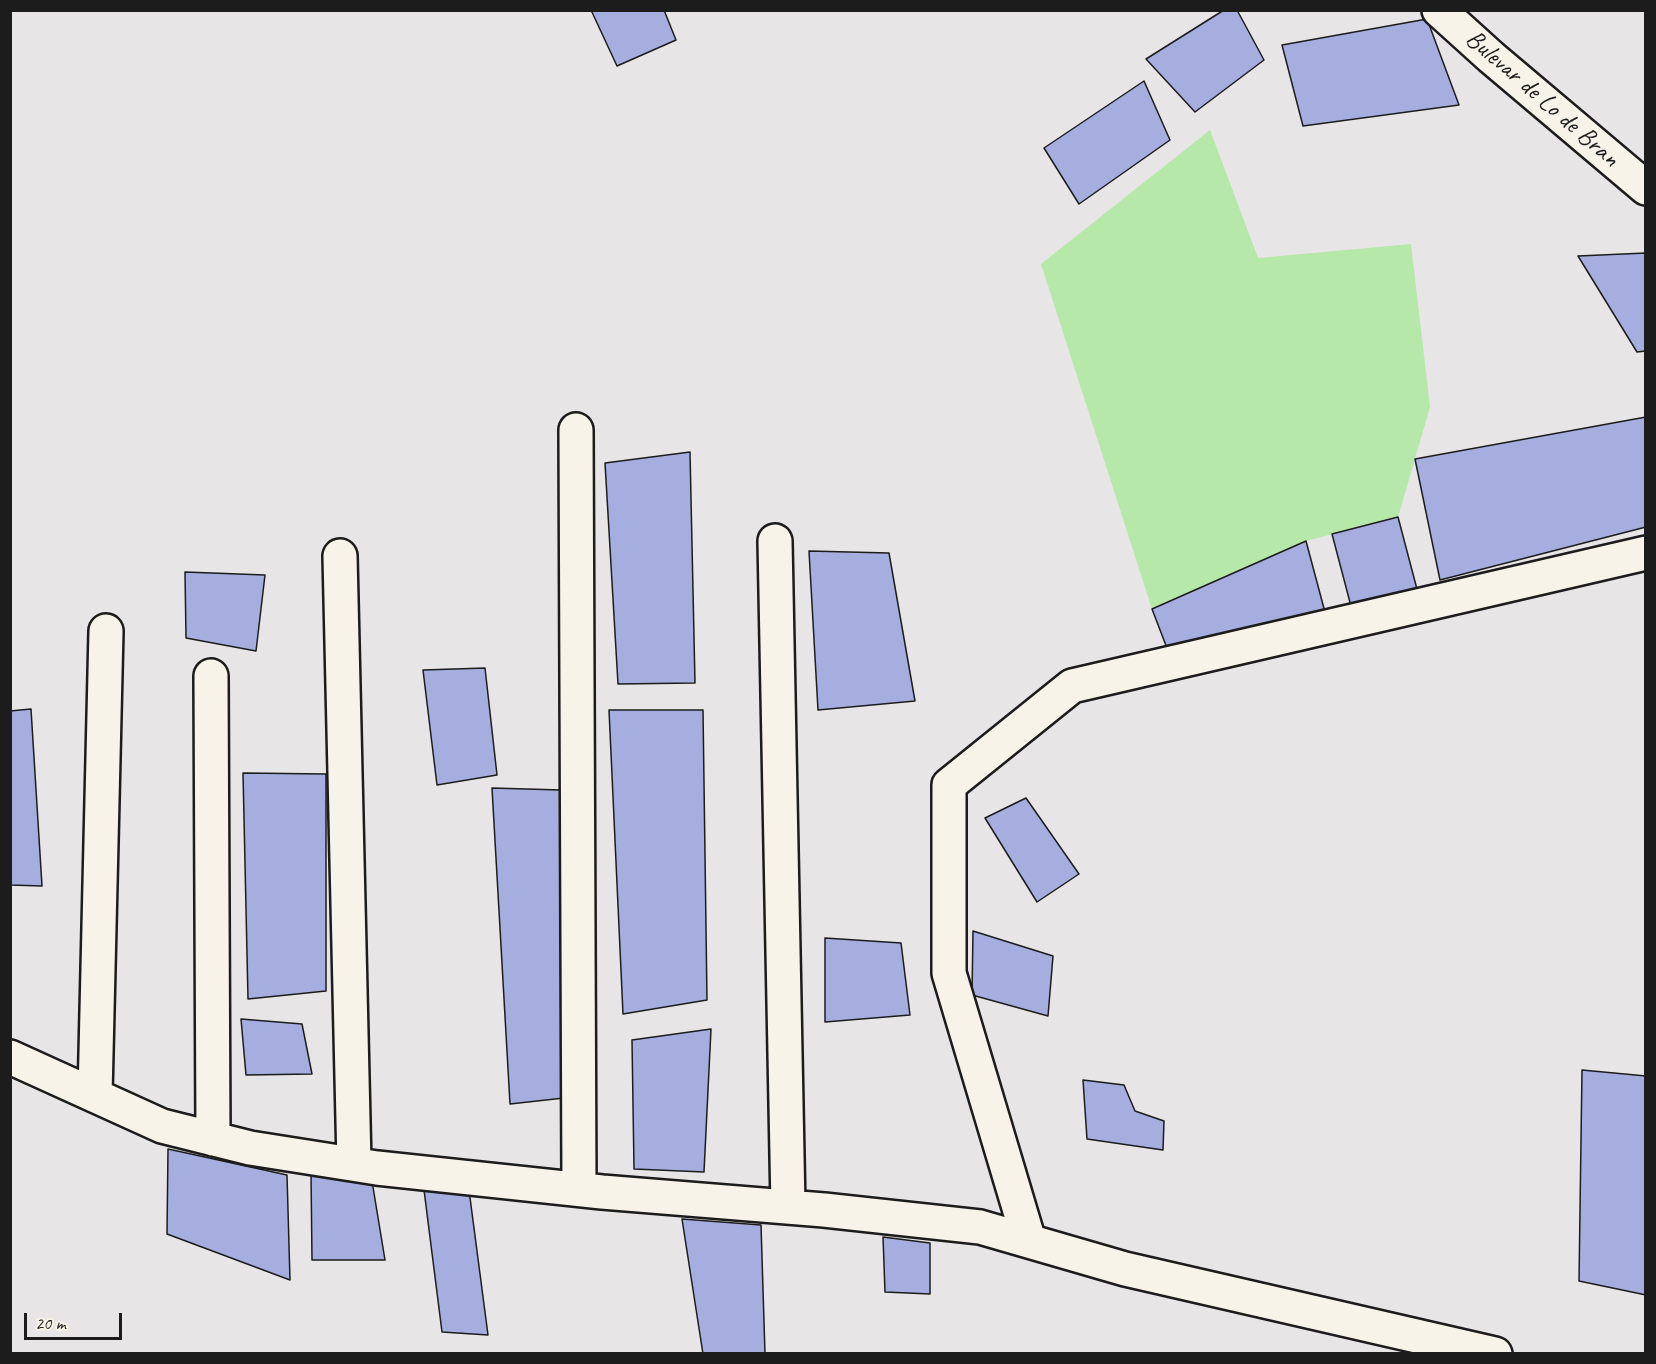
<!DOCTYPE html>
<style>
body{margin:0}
#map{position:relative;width:1656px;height:1364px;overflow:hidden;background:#e7e5e6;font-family:Caveat,sans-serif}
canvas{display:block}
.frame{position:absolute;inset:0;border:12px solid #1c1c1c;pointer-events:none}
.scale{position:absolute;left:24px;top:1313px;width:98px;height:27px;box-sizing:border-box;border:3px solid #1c1c1c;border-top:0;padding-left:8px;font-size:18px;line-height:21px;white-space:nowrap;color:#1c1c1c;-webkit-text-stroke:4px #f7f3e8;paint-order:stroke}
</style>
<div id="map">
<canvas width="1656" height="1364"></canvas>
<div class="frame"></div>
<div class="scale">20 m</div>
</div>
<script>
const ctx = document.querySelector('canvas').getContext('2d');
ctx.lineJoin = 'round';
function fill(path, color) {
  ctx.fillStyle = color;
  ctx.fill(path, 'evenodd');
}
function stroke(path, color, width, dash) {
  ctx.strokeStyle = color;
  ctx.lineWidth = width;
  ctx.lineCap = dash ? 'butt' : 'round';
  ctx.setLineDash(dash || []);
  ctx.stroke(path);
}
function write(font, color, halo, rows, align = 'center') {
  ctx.font = font + ' Caveat,sans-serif';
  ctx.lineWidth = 4.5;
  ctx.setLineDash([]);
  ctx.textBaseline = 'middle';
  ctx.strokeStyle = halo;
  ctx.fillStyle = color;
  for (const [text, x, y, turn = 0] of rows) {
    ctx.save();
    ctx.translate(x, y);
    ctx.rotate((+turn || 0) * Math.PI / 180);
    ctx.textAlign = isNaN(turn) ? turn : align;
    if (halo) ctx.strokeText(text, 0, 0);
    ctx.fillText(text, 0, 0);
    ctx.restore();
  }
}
fill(new Path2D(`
 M1210,130l48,128 153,-14 19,163 -32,110 -92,24 -154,68 -111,-345z`), '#b6e8a9');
const building = new Path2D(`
 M591,10h73l12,30 -59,26z
 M1224,10h13l27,50 -69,52 -49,-53z
 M1427,19l32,86 -156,21 -21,-81z
 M1144,81l26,59 -91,64 -35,-56z
 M1646,253v98l-9,1 -59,-96z
 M1646,417v110l-206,53 -25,-121z
 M690,452l5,231 -77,1 -13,-221z
 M1398,517l20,76 -66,17 -20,-76z
 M1306,541l20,75 -156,40 -18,-47z
 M809,551l80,2 26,148 -97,9z
 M185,572l80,3 -9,76 -70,-13z
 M485,668l12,107 -60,10 -14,-115z
 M31,709l11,177 -32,-1v-174z
 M609,710h94l4,290 -84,14z
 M243,773l83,1v217l-78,8z
 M492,788l69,2 3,308 -54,6z
 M1026,798l53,76 -42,28 -52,-84z
 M973,931l80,25 -5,60 -76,-21z
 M825,938l76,5 9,72 -85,7z
 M241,1019l61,5 10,50 -66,1z
 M711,1029l-7,143 -70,-3 -2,-129z
 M1582,1070l64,6v219l-67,-14z
 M1083,1080l41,5 11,26 29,10 -1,29 -76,-11z
 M168,1149l119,26 3,105 -123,-46z
 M311,1173l61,8 13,79h-73z
 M424,1190h45l19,145 -46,-3z
 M682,1219l79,6 4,129h-62z
 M883,1237l47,6v51l-45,-2z`);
fill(building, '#a6aedf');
stroke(building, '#1c1c1c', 1.5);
const minor = new Path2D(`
 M1439,10l52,47 155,131
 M576,430l3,759
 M775,541l13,666
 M340,556l14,608
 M211,676l2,463
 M10,1057l152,69 88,22 127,20 225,24 222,18 156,17 145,42 370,85
 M95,1095l11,-464
 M1029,1241l-80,-268v-188l123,-99 574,-133`);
stroke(minor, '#1c1c1c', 38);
stroke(minor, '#f7f3e8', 33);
write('26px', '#1c1c1c', '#f7f3e8', [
 ["Bulevar de Lo de Bran",1542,99,41]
]);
</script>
